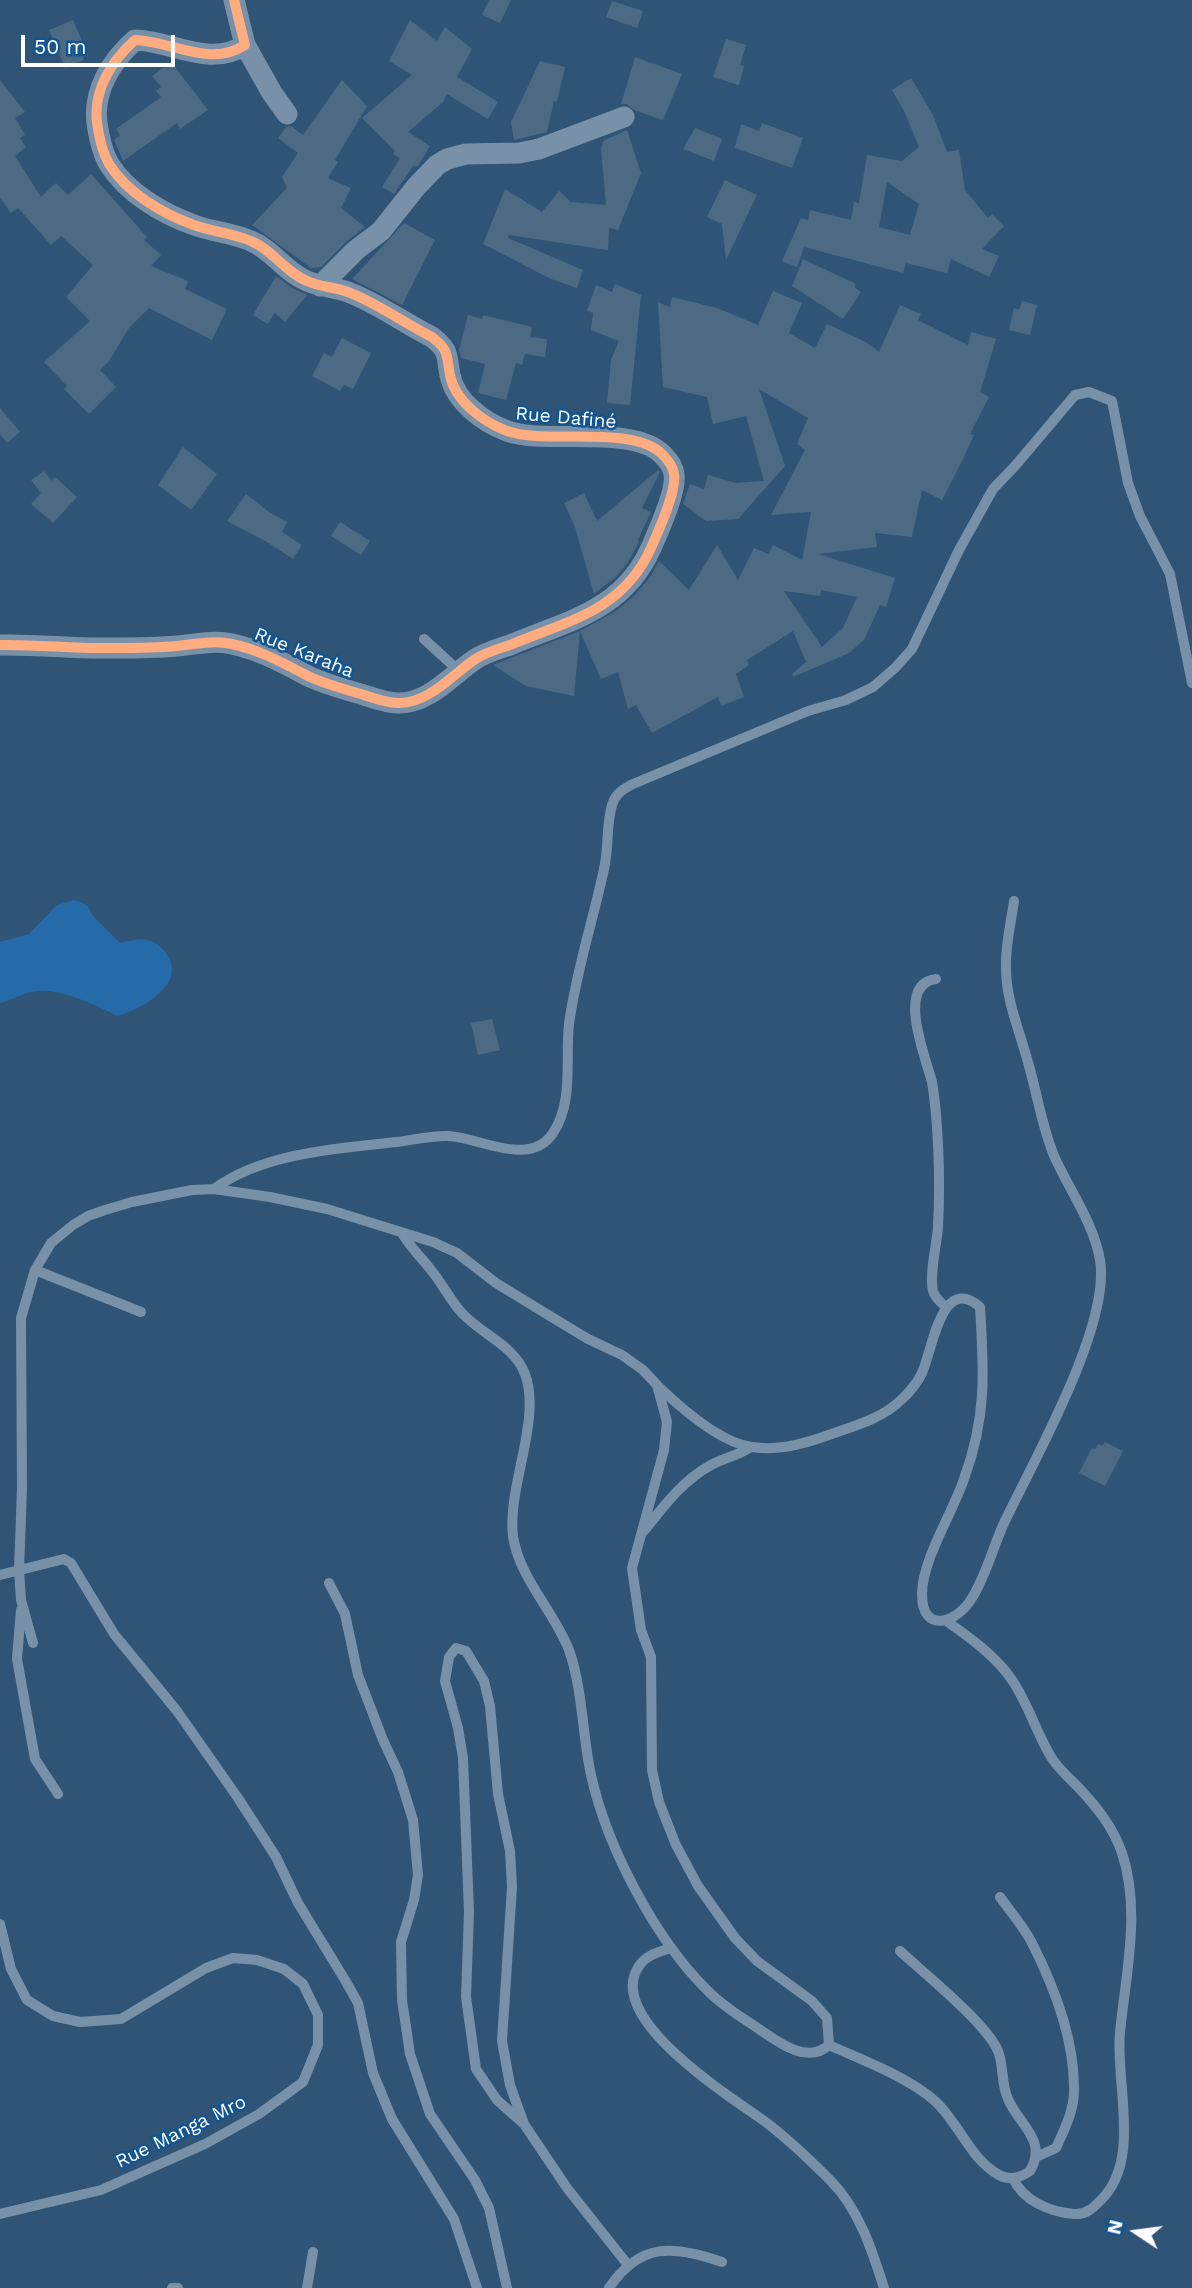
<!DOCTYPE html>
<meta charset="utf-8">
<style>
body{margin:0}
#map{position:relative;width:1192px;height:2288px;overflow:hidden;background:#305475;font-family:"Work Sans",sans-serif}
canvas{display:block}
.north{position:absolute;left:1101px;top:2197px;width:70px;height:70px;-webkit-text-stroke:5px #135592;paint-order:stroke;rotate:283deg;font-size:19px;font-weight:700;line-height:28px;text-align:center;color:#fff}
.north::after{content:'';display:block;margin:auto;width:24px;height:32px;background:#fff;clip-path:polygon(50% 0,100% 100%,50% 72%,0 100%)}
.scale{position:absolute;left:21px;top:35px;width:154px;height:32px;box-sizing:border-box;border:4px solid #fff;border-top:0;padding-left:9px;font-size:21px;line-height:24px;white-space:nowrap;color:#fff;-webkit-text-stroke:5px #135592;paint-order:stroke}
</style>
<div id="map">
<canvas width="1192" height="2288"></canvas>
<div class="north">N</div>
<div class="scale">50 m</div>
</div>
<script>
const ctx = document.querySelector('canvas').getContext('2d');
ctx.lineJoin = 'round';
function fill(path, color) {
  ctx.fillStyle = color;
  ctx.fill(path, 'evenodd');
}
function stroke(path, color, width, dash) {
  ctx.strokeStyle = color;
  ctx.lineWidth = width;
  ctx.lineCap = dash ? 'butt' : 'round';
  ctx.setLineDash(dash || []);
  ctx.stroke(path);
}
function write(font, color, halo, rows, align = 'center') {
  ctx.font = font + ' "Work Sans",sans-serif';
  ctx.lineWidth = 5;
  ctx.setLineDash([]);
  ctx.textBaseline = 'middle';
  ctx.strokeStyle = halo;
  ctx.fillStyle = color;
  for (const [text, x, y, turn = 0] of rows) {
    ctx.save();
    ctx.translate(x, y);
    ctx.rotate((+turn || 0) * Math.PI / 180);
    ctx.textAlign = isNaN(turn) ? turn : align;
    if (halo) ctx.strokeText(text, 0, 0);
    ctx.fillText(text, 0, 0);
    ctx.restore();
  }
}
fill(new Path2D(`
 M74,900l13,5 6,11 27,27c9,-2 19,-5 28,-3 17,4 31,27 20,43 -12,18 -31,26 -50,33 -21,-10 -57,-28 -81,-25 -12,1 -25,9 -37,12v-61l29,-8 28,-29z`), '#266ba9');
fill(new Path2D(`
 M489,0h22l-11,23 -18,-8z
 M612,1l31,10 -6,17 -31,-11z
 M73,20l15,35 -5,2 1,3 -19,8 -16,-38z
 M410,20l27,21 8,-14 27,22 -15,28 41,25 -10,17 -41,-25 -4,8 -35,30 22,14 -12,20h-5l-19,28 -12,-7 18,-29 -7,-4 2,-3 -33,-33 50,-43 -23,-14z
 M726,39l20,6 -6,20 4,1 -5,19 -26,-8z
 M635,57l47,17 -19,46 -29,-10 -7,-6h-6z
 M540,61l25,6 -8,35 -3,-1 -7,31 -33,8 -3,-18z
 M171,62l37,48 -28,19 -3,-6 -54,38 -9,-21 6,-5 -4,-6 45,-32 -5,-6 5,-4 -9,-11z
 M911,78l22,37 14,37 12,-2 6,40 23,28 4,-4 12,12 -22,23 17,7 -10,21 -38,-18 -4,14 -41,-10 -3,10 -99,-26 -7,20 -15,-6 19,-43 7,2 2,-10 41,10 3,-18 5,1 8,-48 35,6 17,-14 -14,-34 -13,-23zM887,182l32,22 -9,31 -31,-8z
 M0,80l25,32 -10,6 10,17 -5,3 6,9 -11,9 26,41 15,-14 12,12 23,-21 56,63 -3,3 17,15 -10,11 37,15 -3,8 42,20 -15,31 -63,-32 -20,20 -20,33 -9,9 16,17 -27,27 -25,-25 3,-3 -23,-24 46,-41 -24,-24 27,-32 -32,-29 -10,9 -33,-37 -7,5 -11,-15z
 M342,80l25,26 -32,54 3,2 -10,16 23,10 -10,20 24,19 -18,14 -26,26 -10,1 -59,-43 35,-37 -5,-11 16,-24 -20,-15 8,-11 5,-1 12,9z
 M762,123l41,15 -11,30 -57,-20 6,-24 18,7z
 M695,128l27,11 -8,22 -31,-12z
 M627,130l14,43 -23,57 -9,-2 -1,22 -99,-15 -1,3 75,32 -6,18 -26,-9 -68,-35 22,-55 37,23 17,-21 12,11 35,3 -5,-56 2,-8z
 M725,180l32,15 -31,65 -4,-36 -15,-7z
 M404,223l31,17 -33,65 -50,-26z
 M803,259l53,25 -2,3 7,5 -18,27 -51,-33z
 M276,276l16,12 15,7 -22,27 -10,-9 -7,11 -15,-9z
 M615,284l26,11 -11,110 -23,-2 4,-43 8,-19 -28,-11 2,-17 -6,-2 9,-26 16,7z
 M773,291l29,12 -13,30 26,15 12,-24 39,18 13,10 21,-47 21,9 -3,6 50,25 3,-13 25,7 -16,53 9,5 -19,37 4,1 -12,26 -20,39 -20,-10 -10,47 -37,-4 2,14 -59,7 77,24 -9,29 -6,-2 -16,35 -15,13 -56,24 -1,-3 14,-12 -13,-31 -46,29 2,5 -13,9 8,23 -23,9 -3,-9 -66,36 -16,-28 -8,4 -10,-37 -17,7 -21,-48 36,-20 18,-15 16,-19 9,-16 30,29 28,-45 21,35 16,-32 14,6 5,-9 29,15 9,-48 -40,3 34,-65 -8,-6 11,-26 -49,-29 26,77 -47,53 -32,2 -23,-17 7,-20 14,5 4,-14 28,8 28,-2 -18,-65 -33,8 -6,-27 -44,-10 -5,-85 12,5 2,-10 45,11 41,17zM821,590l36,7 -14,31 -21,19 -38,-56 36,5z
 M1022,301l15,4 -7,30 -21,-5 5,-22 5,2z
 M468,315l14,4 1,-4 49,12 -2,10 17,2 -2,18 -20,-3 -3,11 -6,-2 -10,37 -28,-7 7,-29 -24,-6 -2,-8z
 M342,338l29,15 -18,36 -9,-4 -4,6 -28,-15 12,-23 8,4z
 M0,408l20,24 -13,11 -7,-9z
 M183,447l34,27 -26,36 -33,-25z
 M658,470l2,2 -18,36 9,4 -13,28 1,2 -11,20 -12,15 -22,17 -19,-67 -11,-24 20,-10 13,28z
 M44,471l8,10 3,-4 22,20 -24,26 -22,-19 10,-11 -10,-13z
 M246,494l23,18 18,10 -5,10 20,13 -9,14 -26,-17 -40,-21z
 M340,522l30,19 -9,14 -30,-19z
 M580,631l-6,65 -48,-10 -33,-21z
 M492,1019l8,31 -22,5 -7,-32z
 M1105,1442l18,9 -18,35 -26,-13 13,-25 3,1 3,-5 4,2z`), '#4d6a84');
stroke(new Path2D(`
 M424,639l36,33
 M936,979c-41,5 -10,79 -4,103 2,11 3,22 4,32 3,37 4,76 2,113 -1,17 -9,47 -5,64 2,7 8,12 13,16
 M214,1189c48,-36 125,-41 183,-47 16,-2 36,-7 52,-6 32,2 81,32 104,-3 21,-31 12,-74 16,-109 7,-53 24,-103 35,-155 5,-21 2,-44 8,-64 4,-12 10,-15 21,-21l175,-73 38,-11 27,-13 22,-19 17,-19 47,-99 34,-61 22,-23 60,-71 14,-3 23,9 16,82 12,33 30,58 22,109
 M35,1270l106,42
 M659,1387c22,21 62,56 93,60 29,5 61,-6 88,-16 21,-7 45,-15 61,-31 7,-6 16,-17 20,-25 11,-20 19,-103 59,-68 4,65 7,109 -16,172 -11,33 -42,81 -42,115 0,41 35,29 50,4 15,-24 21,-52 33,-77 29,-61 106,-196 95,-261 -6,-36 -30,-69 -45,-102 -13,-30 -17,-61 -26,-92 -8,-32 -23,-64 -23,-98 -1,-22 5,-45 8,-67
 M644,1531c20,-25 38,-50 67,-66 13,-7 26,-9 40,-18
 M0,1575l64,-16 7,4 43,71 63,77 61,87 38,59 22,46 47,77 13,23 15,70 19,46 62,100 23,69
 M329,1583l16,31 13,61 25,65 15,32 15,48 5,55 -4,25 -13,42 1,58 8,54 20,60 45,66 14,28 18,80
 M21,1610l-4,49 18,100 23,35
 M945,1620c24,17 51,36 67,60 17,25 25,55 41,80 7,10 17,19 25,27 19,20 35,40 44,66 19,57 4,120 -2,179 -5,50 22,128 -19,168 -8,8 -15,15 -27,14 -24,-2 -51,-13 -61,-36
 M33,1643l-12,-43 -2,-30 3,-81 -1,-171 14,-48 16,-27 22,-18 15,-9 17,-6 27,-8 60,-12 22,-1 56,8 57,12 106,33 24,11 39,30 49,30 43,26 34,16 21,15 14,15 10,37 -3,28 -32,118 9,62 10,27 1,113 7,32 17,43 22,41 37,52 22,23 55,40 15,17 2,27c-24,22 -57,-8 -79,-22 -14,-9 -30,-20 -42,-32 -53,-52 -101,-144 -117,-216 -9,-41 -8,-85 -22,-125 -15,-39 -50,-72 -56,-114 -6,-49 29,-116 12,-162 -11,-29 -43,-39 -63,-61 -12,-13 -20,-30 -31,-43 -10,-13 -21,-23 -29,-37
 M1000,1897c10,14 23,29 31,44 23,45 44,99 43,150 0,20 -10,39 -18,57l-20,9
 M0,1924l11,45 16,31 26,16 27,6 41,-3 85,-51 27,-10 24,2 27,9 19,15 15,31v30l-15,37 -44,32 -54,30 -104,46 -101,24
 M670,1948c-11,4 -24,7 -31,18 -36,53 94,132 128,157 22,17 43,37 63,57 29,29 42,70 54,108
 M829,2045c33,15 79,32 106,56 24,22 35,58 64,74 11,6 21,3 31,-4 18,-31 -11,-46 -22,-72 -7,-15 -4,-33 -10,-48 -12,-28 -73,-77 -98,-100
 M524,2124l-14,-39 -8,-44 10,-154 -2,-36 -12,-57 -8,-88 -6,-25 -18,-30 -10,-3 -7,9 -4,24 13,47 5,30 6,154 -3,85 10,72 21,31 27,24 43,64 61,77
 M172,2288h6
 M307,2288l6,-36
 M609,2288c31,-46 65,-43 113,-26`), '#7891a8', 10);
stroke(new Path2D(`
 M245,45l27,48 15,21
 M320,286l36,-36 25,-19 35,-44 21,-22 10,-6 19,-5 53,-1 20,-4 85,-32
 M0,645c37,-1 74,4 111,3 22,0 44,0 66,-2 19,-2 37,-6 55,-2 28,6 51,19 76,32 17,8 35,13 53,18 12,4 25,9 37,9 30,1 54,-28 76,-43 10,-7 24,-11 36,-15 57,-24 113,-34 141,-97 7,-16 26,-57 23,-74 -1,-7 -6,-14 -11,-19 -29,-31 -116,-10 -156,-24 -24,-9 -52,-30 -57,-56 -4,-20 0,-24 -18,-38 -28,-14 -55,-34 -84,-45 -13,-5 -28,-5 -41,-11 -22,-9 -34,-31 -56,-40 -18,-8 -38,-9 -57,-16 -31,-11 -67,-32 -85,-61 -7,-12 -10,-27 -12,-41 -4,-32 14,-62 38,-83 37,1 75,28 110,5l-11,-45`), '#7891a8', 21);
stroke(new Path2D(`
 M0,645c37,-1 74,4 111,3 22,0 44,0 66,-2 19,-2 37,-6 55,-2 28,6 51,19 76,32 17,8 35,13 53,18 12,4 25,9 37,9 30,1 54,-28 76,-43 10,-7 24,-11 36,-15 57,-24 113,-34 141,-97 7,-16 26,-57 23,-74 -1,-7 -6,-14 -11,-19 -29,-31 -116,-10 -156,-24 -24,-9 -52,-30 -57,-56 -4,-20 0,-24 -18,-38 -28,-14 -55,-34 -84,-45 -13,-5 -28,-5 -41,-11 -22,-9 -34,-31 -56,-40 -18,-8 -38,-9 -57,-16 -31,-11 -67,-32 -85,-61 -7,-12 -10,-27 -12,-41 -4,-32 14,-62 38,-83 37,1 75,28 110,5l-11,-45`), '#ffac80', 10);
write('19px', '#fff', '#135592', [
 ["Rue Dafiné",566,418,5],
 ["Rue Karaha",304,653,22],
 ["Rue Manga Mro",181,2132,-26]
]);
</script>
